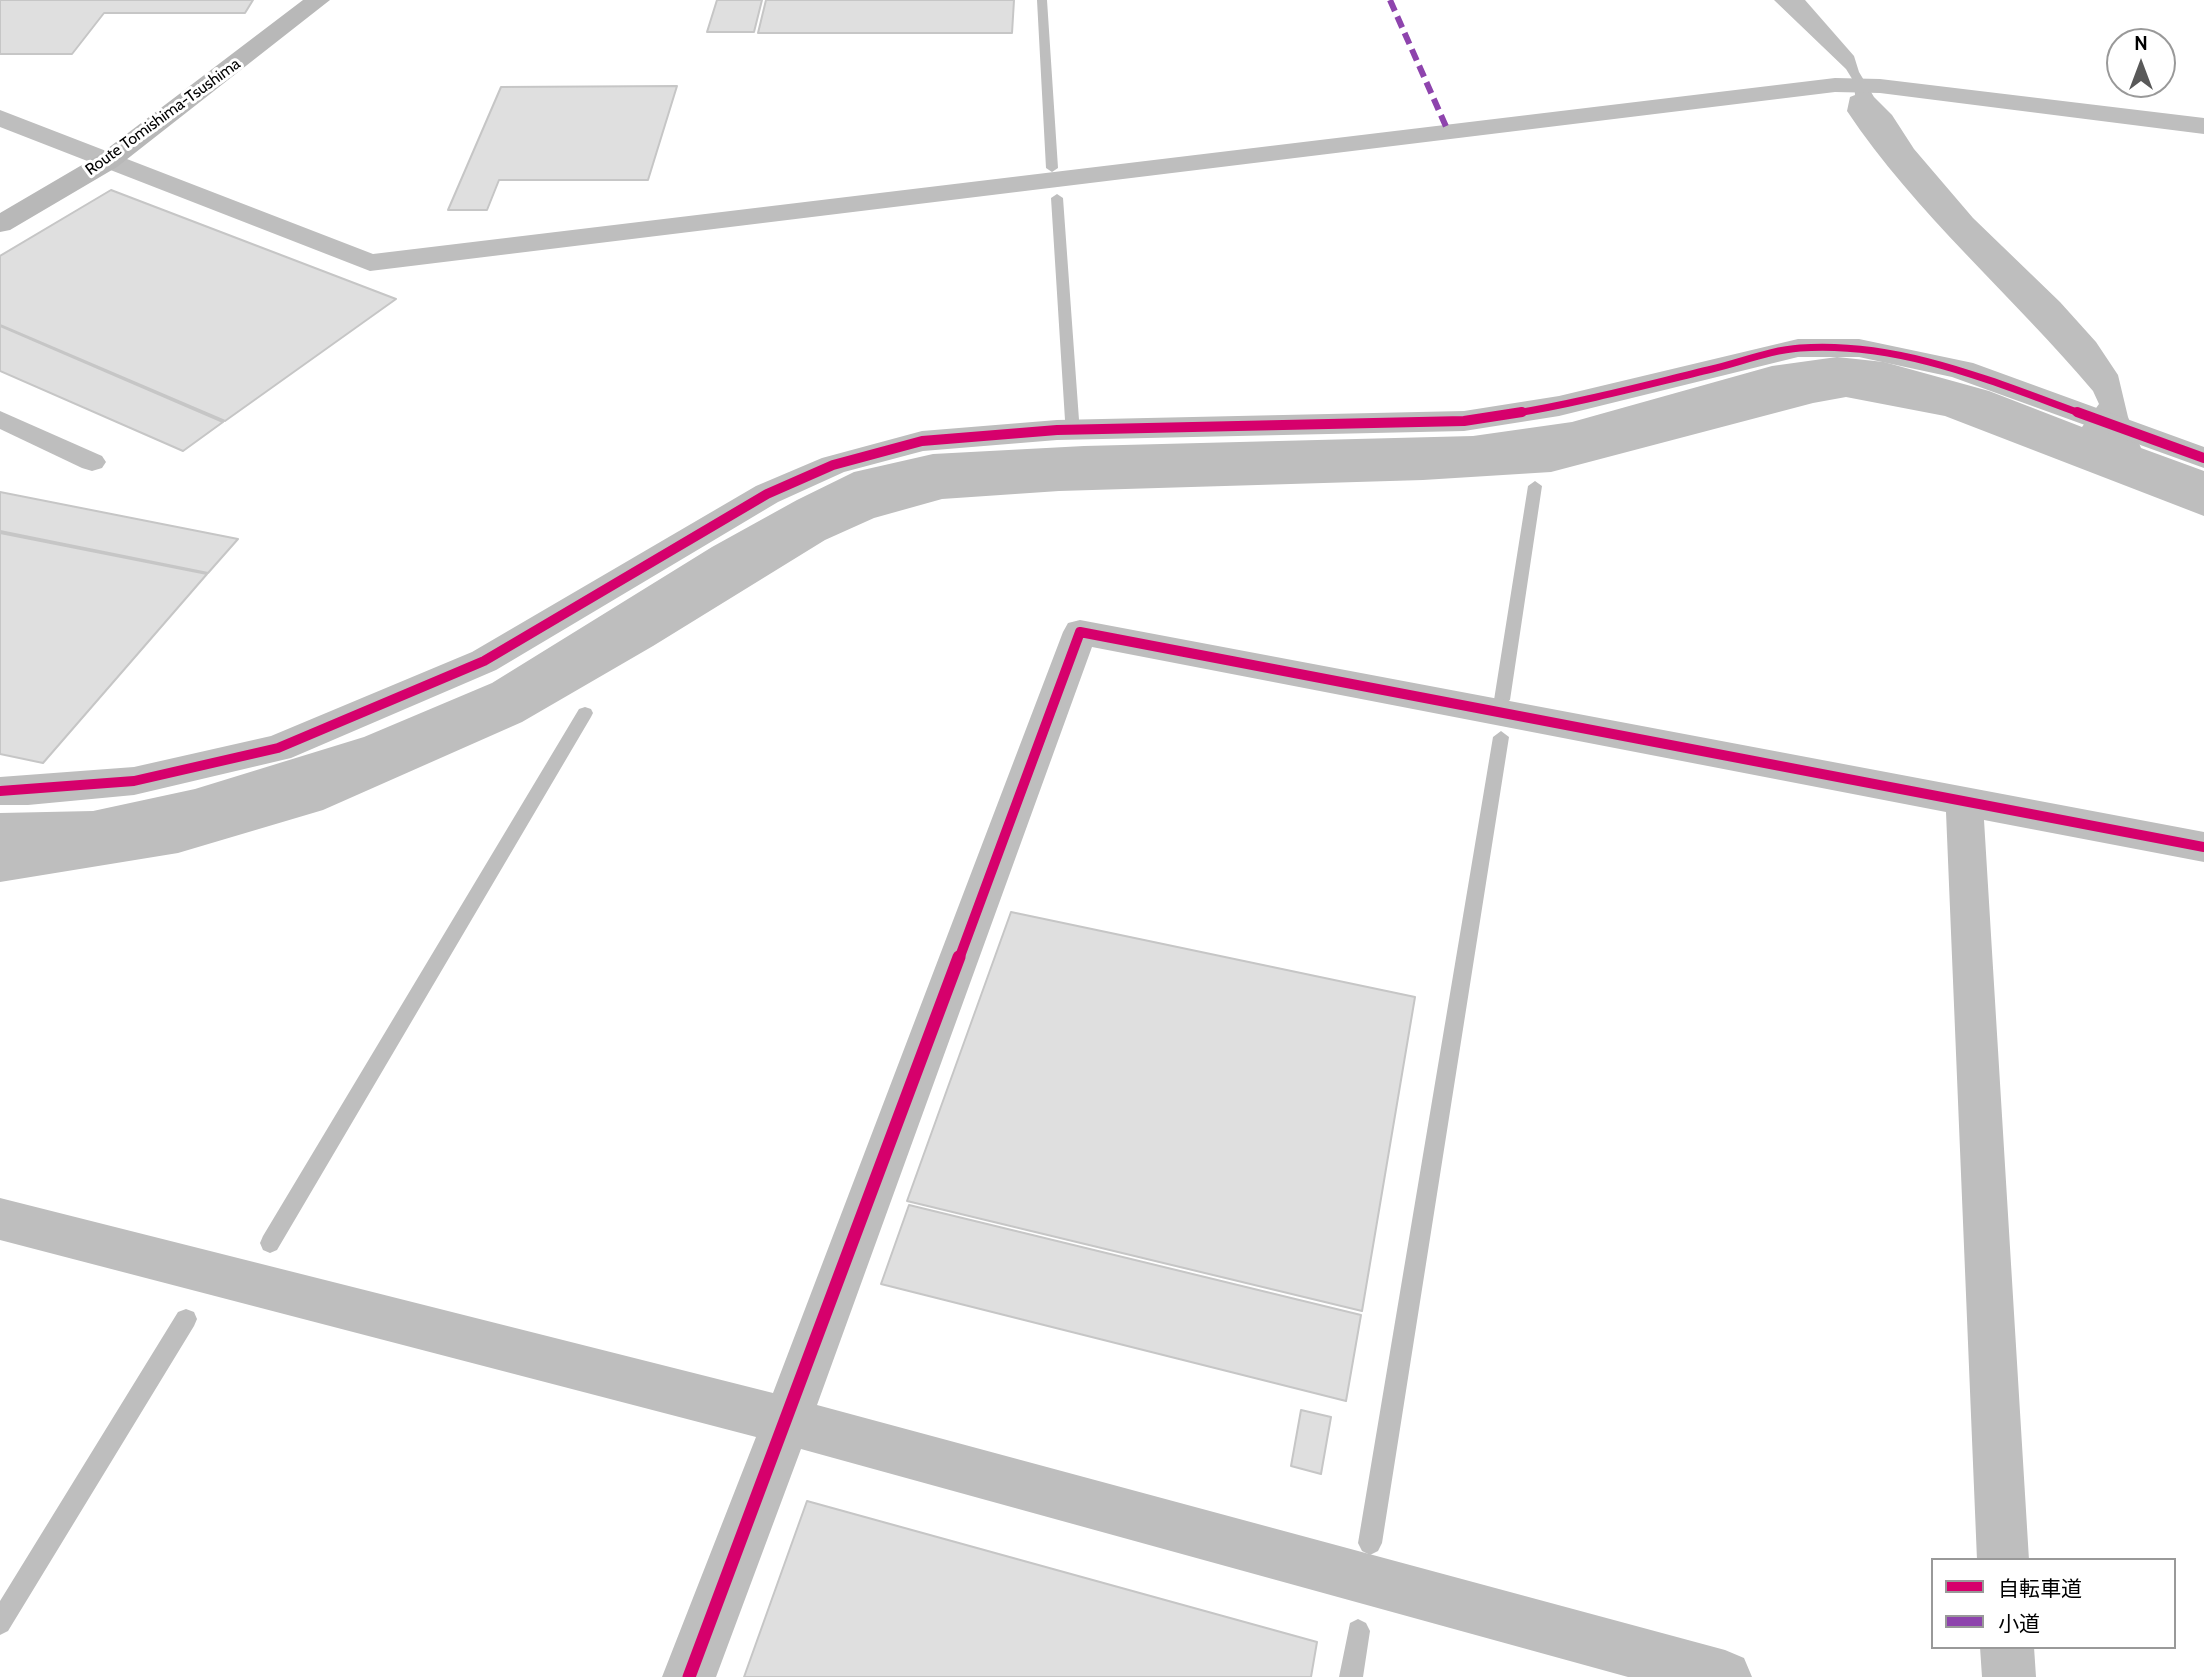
<!DOCTYPE html>
<meta charset="utf-8">
<style>
body{margin:0}
#map{position:relative;width:2204px;height:1677px;overflow:hidden;background:#fff;font-family:Cabin,"Noto Sans JP",sans-serif}
canvas{display:block}
.legend{position:absolute;left:1931px;top:1558px;width:245px;height:91px;box-sizing:border-box;background:#fff;border:2px solid #999;margin:0;padding:9px 12px;list-style:none;font-size:21px;color:#000}
.legend li{display:flex;align-items:center;gap:14px;height:35px}
.legend b{width:35px;border:2px solid #999}
.north{position:absolute;left:2106px;top:28px;width:70px;height:70px;box-sizing:border-box;background:#fff;border:2px solid #999;border-radius:50%;rotate:0deg;font-size:19px;font-weight:700;line-height:28px;text-align:center;color:#000}
.north::after{content:'';display:block;margin:auto;width:24px;height:32px;background:#595959;clip-path:polygon(50% 0,100% 100%,50% 72%,0 100%)}
</style>
<div id="map">
<canvas width="2204" height="1677"></canvas>
<ul class="legend">
<li><b style="height:9px;background:#d6006c"></b>自転車道</li>
<li><b style="height:9px;background:#8e44ad"></b>小道</li>
</ul>
<div class="north">N</div>
</div>
<script>
const ctx = document.querySelector('canvas').getContext('2d');
ctx.lineJoin = 'round';
function fill(path, color) {
  ctx.fillStyle = color;
  ctx.fill(path, 'evenodd');
}
function stroke(path, color, width, dash) {
  ctx.strokeStyle = color;
  ctx.lineWidth = width;
  ctx.lineCap = dash ? 'butt' : 'round';
  ctx.setLineDash(dash || []);
  ctx.stroke(path);
}
function write(font, color, halo, rows, align = 'center') {
  ctx.font = font + ' Cabin,sans-serif';
  ctx.lineWidth = 6;
  ctx.setLineDash([]);
  ctx.textBaseline = 'middle';
  ctx.strokeStyle = halo;
  ctx.fillStyle = color;
  for (const [text, x, y, turn = 0] of rows) {
    ctx.save();
    ctx.translate(x, y);
    ctx.rotate((+turn || 0) * Math.PI / 180);
    ctx.textAlign = isNaN(turn) ? turn : align;
    if (halo) ctx.strokeText(text, 0, 0);
    ctx.fillText(text, 0, 0);
    ctx.restore();
  }
}
fill(new Path2D(`
 M1774,0h31l49,56 5,16 15,25 18,18 22,34 59,69 87,84 36,40 22,33 10,42 13,31 63,23v45l-259,-100 -99,-19 -33,6 -262,69 -128,8 -364,11 -117,8 -68,19 -49,22 -172,106 -131,76 -199,88 -145,43 -178,29v-69l93,-2 102,-22 169,-52 128,-54 220,-136 85,-47 57,-28 79,-18 151,-8 389,-10 99,-14 200,-56 65,-9 47,5 105,29 93,36 17,-23 -6,-13c-79,-94 -178,-178 -246,-280l3,-14 5,-2 -1,-13 -8,-13z`), '#bebebe');
fill(new Path2D(`
 M1037,0h10l11,168 -6,4 -6,-4z
 M1057,194l6,4 16,222 -7,4 -7,-4 -14,-222z
 M1535,481l7,5 -32,214 -8,6 -8,-6 34,-214z
 M585,707l6,2 2,4 -2,4 -314,533 -7,3 -7,-3 -3,-7 3,-7 316,-527z
 M1501,731l8,6 -127,806 -4,8 -8,4 -8,-4 -4,-8 135,-806z
 M186,1309l8,3 3,7 -3,7 -186,305 -8,4v-34l178,-289z
 M1358,1619l8,4 4,8 -7,46h-24l11,-54z`), '#bebebe');
const building = new Path2D(`
 M0,0h253l-8,13h-141l-32,41h-72z
 M717,0h45l-8,32h-47z
 M766,0h248l-2,33h-254z
 M677,86l-29,94h-149l-12,30h-39l53,-123z
 M111,190l285,109 -171,122 -225,-96v-69z
 M0,326l223,96 -40,29 -183,-80z
 M0,492l238,47 -30,34 -208,-42z
 M0,533l207,41 -164,189 -43,-9z
 M1011,912l404,85 -53,314 -455,-110z
 M909,1205l452,110 -15,86 -465,-117z
 M1301,1410l30,7 -10,57 -30,-8z
 M807,1501l510,141 -6,35h-567z`);
fill(building, '#dfdfdf');
stroke(building, '#c6c6c6', 2);
fill(new Path2D(`
 M0,411l102,45 4,6 -4,6 -10,3 -10,-3 -82,-39z`), '#bebebe');
fill(new Path2D(`
 M1835,78l45,1 324,39v16l-324,-41 -45,-1 -1465,179 -370,-144v-17l373,144z
 M1798,339h61l114,24 231,84v21l-252,-91 -93,-20h-61l-239,59 -95,15 -407,9 -134,11 -79,21 -66,30 -282,168 -205,88 -157,37 -106,10h-28v-28l134,-10 137,-31 201,-84 284,-166 66,-28 100,-27 135,-11 407,-9 95,-15z
 M1080,620l1124,212v30l-220,-42 45,740h-52l-31,-748 -854,-165 -275,758 908,245 19,8 8,19h-124l-827,-228 -85,228h-54l94,-240 -756,-197v-42l773,195 290,-761 5,-9z
 M1980,1647h54l2,30h-54z`), '#bebebe');
fill(new Path2D(`
 M303,0h27l-213,167 -107,63 -10,2v-19l99,-58z`), '#b8b8b8');
stroke(new Path2D(`
 M1390,0l58,131`), '#8e44ad', 6, [12, 6]);
stroke(new Path2D(`
 M1511,414c68,-11 134,-29 201,-45 29,-7 59,-19 88,-21 99,-7 191,33 282,66`), '#d6006c', 7);
stroke(new Path2D(`
 M2077,412l127,46
 M0,791l134,-10 144,-33 206,-87 283,-167 66,-29 89,-24 135,-11 407,-9 58,-9
 M959,959l121,-327 1124,215`), '#d6006c', 10);
stroke(new Path2D(`
 M689,1677l270,-720`), '#d6006c', 13);
write('16px', '#000', '#fff', [
 ["Route Tomishima-Tsushima",163,117,-36]
]);
</script>
